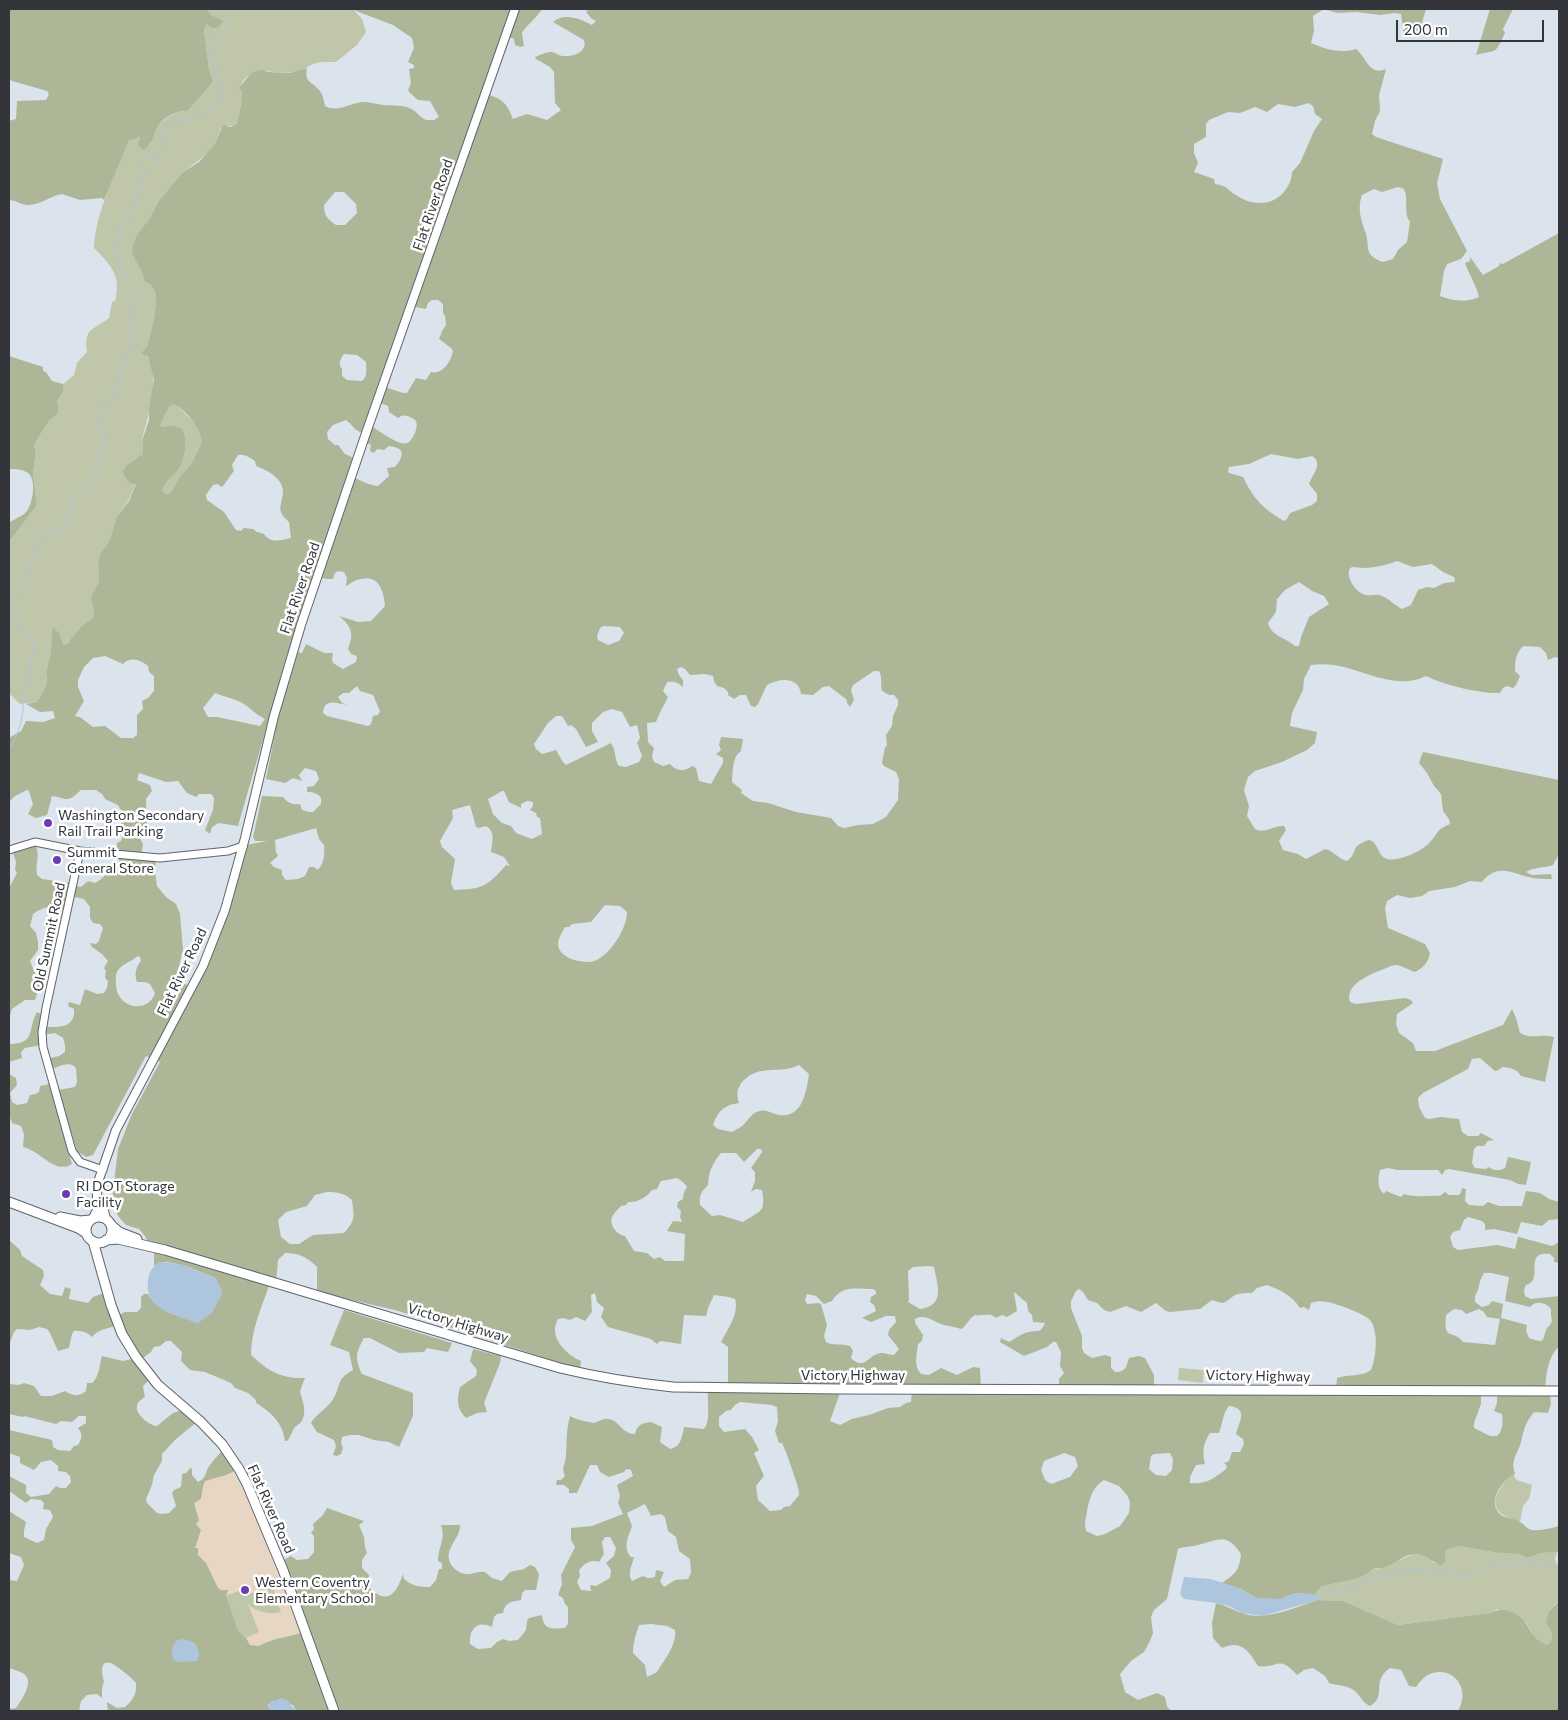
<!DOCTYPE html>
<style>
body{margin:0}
#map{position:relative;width:1568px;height:1720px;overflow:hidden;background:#dbe4ed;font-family:Commissioner,sans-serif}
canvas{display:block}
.frame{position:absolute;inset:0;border:10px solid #323539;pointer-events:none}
.scale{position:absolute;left:1396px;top:20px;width:148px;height:22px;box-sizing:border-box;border:2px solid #323539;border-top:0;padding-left:6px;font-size:15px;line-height:18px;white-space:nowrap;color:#323539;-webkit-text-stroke:4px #fff;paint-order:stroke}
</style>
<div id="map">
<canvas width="1568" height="1720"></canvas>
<div class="frame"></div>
<div class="scale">200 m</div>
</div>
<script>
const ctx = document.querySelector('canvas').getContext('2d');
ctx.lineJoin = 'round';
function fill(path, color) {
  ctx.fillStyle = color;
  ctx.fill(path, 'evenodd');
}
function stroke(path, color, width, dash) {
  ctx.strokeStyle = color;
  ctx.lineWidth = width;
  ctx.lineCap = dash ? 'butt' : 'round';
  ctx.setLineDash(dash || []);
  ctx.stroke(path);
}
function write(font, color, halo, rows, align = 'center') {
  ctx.font = font + ' Commissioner,sans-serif';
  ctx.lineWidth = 5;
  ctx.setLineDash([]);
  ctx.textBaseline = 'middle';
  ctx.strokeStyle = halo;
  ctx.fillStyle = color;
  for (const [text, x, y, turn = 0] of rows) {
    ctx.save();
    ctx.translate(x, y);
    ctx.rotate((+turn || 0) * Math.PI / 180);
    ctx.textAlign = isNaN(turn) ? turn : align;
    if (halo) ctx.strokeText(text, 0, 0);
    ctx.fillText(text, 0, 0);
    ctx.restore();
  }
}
fill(new Path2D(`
 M229,1464l22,39 51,136 -50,17 -73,-111 17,-58z`), '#e8d6c5');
fill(new Path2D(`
 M206,9h147l9,10 4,13 -9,13 -21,17c-9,0 -19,-1 -27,4 -4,2 -6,4 -10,5 -18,6 -43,-8 -55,9 -5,6 -1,12 -2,18 -2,8 -3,21 -7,27l-14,3 -6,16 -8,10 -24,18 -25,30 -8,16 -13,18 -5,18 10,19 3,9 6,3 4,6 1,9 -2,19 -7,28 -5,6c22,12 6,64 1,83 -1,6 3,14 -1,19 -4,5 -11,8 -16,11l10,17 -8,18 -12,17 -6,22 -10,14 -2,8 1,19 -8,16 3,17 -2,6 -10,6 -11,12 -2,5 -7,2 -3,-12 -7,-5 -1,24 -5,20 1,9 -2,7 -8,14 -17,2 -11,-11v-151l28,-37 -4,-32 3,-22 -2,-5c2,-6 10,-20 15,-25 2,-3 7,-4 9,-8 2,-4 0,-8 -1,-12l7,-11 -1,-6 11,-9 3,-12 10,-11c-4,-24 7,-22 22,-34l3,-16 4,-2c0,-6 2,-15 0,-21 -3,-12 -13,-22 -22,-31 2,-38 21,-72 35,-107l11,-4 -1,4 11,4c5,-17 8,-24 25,-31 4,-2 6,-3 12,-2l26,-30 -4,-13 -5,-40 3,-5 12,-5 -11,-7z
 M167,384l12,23 28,29 -15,31 -13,11 -9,15 -35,33z
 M1179,1368l25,2 -1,13 -25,-3z
 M1515,1473l-1,4 3,3 15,5 -3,14 -6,7 -3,16c-19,-5 -33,-15 -19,-34 4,-7 7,-11 14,-15z
 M1458,1546l41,7 20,1 8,4 14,-5 16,-1 -2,6 1,6 3,2v37l-4,1 -6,7 -2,11 5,11 -1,9 -4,3 -13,-8 -8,-15 -29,-13 -7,4 -92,12 -55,-24 -25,-1 1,-3 -5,-2 8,-9 34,-7 11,-5 7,-6 4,1 36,-15 10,1 10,8 11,-1 1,-12z
 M268,1586l5,2 8,24c-13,3 -24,0 -33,-8l11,28 -13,6 -8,-7 -13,-35 17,-6 2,6z`), '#bfc6aa');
fill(new Path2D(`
 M9,9h197l6,6 11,6 -5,7h-6l-5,-4 -3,5 5,40 4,13 -26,30c-7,-2 -10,1 -16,3 -21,10 -13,25 -27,35l-4,-2 -2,-4 2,-7 -11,4 -25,59 -2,-2 -22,2 -18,-6c-12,2 -21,11 -34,11 -7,0 -12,-5 -19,-5v-79l7,-2 1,-18 29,-1 3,-6 -2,-3 -38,-11z
 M353,9h189c-5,9 -14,14 -20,24l2,13 -4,1 -5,-2 -1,-6 -9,-3 -20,58c17,4 22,9 28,25l14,-5 20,6 14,-10 -6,-7 -1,-31 -4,-5 -14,-8 -1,-2c5,-2 11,-5 16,-5 4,0 8,4 12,4 10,1 25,-4 21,-16l-31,-18c11,-10 28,-3 39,3l4,-4 -4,-2 -6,-7 3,-3h837l-5,17 -7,10h-10l-3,-22 -6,-1 -15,2 -24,-3 -19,1 -13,-4 -11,7 1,15 -3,12c14,6 30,11 45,6 11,9 13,27 30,20l-7,26 1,16 -5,10 -3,13 4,3 67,22 -6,24 3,16 27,52 -6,8 -14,5 -3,7 -4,25c14,5 26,7 39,1 -3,-13 -10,-22 -14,-34l5,-2v-4l13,18 16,-9 1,-3 3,1 56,-31v425l-4,-1 -7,3 -2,-7 -6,-6 -17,-1c-8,9 -8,15 -8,25l5,5 -4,9 -3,3 -6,-2 -4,2 -3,5c-19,1 -56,-8 -74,-17 -29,15 -62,-6 -92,-11 -8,-1 -16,-1 -23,0l-7,14 -1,11 -11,23 -2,13 27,6 -2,11 -8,7 -25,12 -27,9 -7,6 -4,13 5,16 -2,10 8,13c11,5 18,-4 29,-3l2,4 -7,11 4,9 15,4 8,5 19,-10c9,2 13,10 22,12 12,-8 1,-14 22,-21 10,2 8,16 18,19 11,3 36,-8 43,-17 10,-10 4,-11 20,-18l-1,-5 -6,-8 -2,-17 -7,-8 -7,-13 -8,-10 4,-11 136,28v74l-6,11c-8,3 -20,2 -27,7l6,3 19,-1 1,5c-8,0 -16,0 -24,-2 -19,-5 -31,-13 -46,5l-12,-1 -15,6 -26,4 -7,5 -12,2 -13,-3 -10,6 -2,7 3,20 37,16 5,9c-2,10 -6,14 -15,19 -6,-2 -14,-7 -20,-7 -3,0 -8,3 -11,4 -13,5 -40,15 -34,33l6,2 49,-6 6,2 2,3 -16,11 -1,10 3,9 14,10 3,8h19l68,-26 9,-16 4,9 4,15c14,7 20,0 34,4l-9,45 -24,-6c-5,-8 -10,-8 -19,-9l-3,3 -4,1 -15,-13 -8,1 -4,10 -45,24 -5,5 1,9 6,11 4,1 11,-2 19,2 3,13 6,4h10l3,-3 13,7 -6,1 -4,5h-7l-3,3 -2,14 3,5 11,1 2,-2 6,3h7l4,-2 3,-11 23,5 -5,23 -8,-1 -8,-4 -61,-11 -4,1 -3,5 -4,-5h-41l-9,-2 -8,2c-2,9 -3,18 4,24l2,-3 15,6 3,-3c12,4 23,1 36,2l5,-4 4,3h9l3,-2 1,-5 4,1 -1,12 4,4 14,1 5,-4 11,4h23l4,-15 14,2 9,6 10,3v17l-10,1 -7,6 -21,-4 -4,12 -23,-5 -9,1v-6l-3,-3 -14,-4 -4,3 -4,10 -7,2 -3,5 3,10 5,3 39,-5 18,4 3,-12h1l33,9 7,-4v21l-5,-1v-4l-4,-4c-28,-4 -5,26 -24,31l-2,5 1,6 6,3 28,-3v50c-11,11 -13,28 -14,43l5,4 1,11 -3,9 -14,-1c-9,11 -10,17 -13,30 -3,11 -11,19 -6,31 -13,8 -29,29 -14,42 6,4 13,3 19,7 5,2 6,7 12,8 9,1 19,-2 27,-4v26l-18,1 -14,5 -8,-4 -20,-1 -41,-7 -12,4 -1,12 -3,3c-10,-2 -16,-11 -26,-11 -15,0 -26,17 -42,14l-7,6 -11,5 -34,7 -8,9 -18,-2 -15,6 -11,1 -14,-2 -15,-9 -19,-6c14,-10 17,-12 19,-29 -15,-22 -22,-14 -43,-9 -6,2 -13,1 -20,4l-11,50 -13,11 -3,7 2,16 -3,8 -6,11 -13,9 -11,13 5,18 13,8 19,-7 8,4 2,10 5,4h-876l-3,-6 -20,-4 -5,4 3,6h-163l-1,-9 10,6 8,-1c8,-7 12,-13 11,-24 -4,-5 -20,-18 -25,-20 -12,-4 -9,13 -7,18l-2,8v9l-5,-4 -10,1 -6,6 -2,10h-70v-2l7,-1c5,-7 19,-27 8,-34 -4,-3 -10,-4 -15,-6v-88l8,1 7,-16 -3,-8 -12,-4v-42l17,11 -2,9v6l13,6 7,-3 2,-11 7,-12 -3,-7 -7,-1 1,-6 -3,-3 -10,-1 -5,4 -17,-12v-15l17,9v8l5,4 18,-3 7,-8 4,2h6l5,-6 -1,-6 -4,-4 -8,-1v-5l-7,-6 -10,2 -7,8 -14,-7v-6l-11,-4v-23l43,10 1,7 5,3 12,1 4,-5 4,-1c4,-6 5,-11 0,-17l8,-5v-7h-7l-7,6 -11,-1 -5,3 -32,-8 -1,1 -14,-3v-30l10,1 5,-2 10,3 7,10h11l13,-5c7,5 14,6 21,0l1,-8h5c8,-7 7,-18 10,-27l21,5 9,-2 -15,-34c-9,4 -19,4 -25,12 -5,-5 -11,-7 -18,-6l-2,3 -3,14 -11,3 -8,-18 -3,-4 -8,-2 -9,3 -13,-1 -3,3 -5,13v-105l11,10 2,6 21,14 1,6 -4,9 10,9 12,2 3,-9 6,2 -2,10 19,4 5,-6 11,-4 11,24 10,-5h12l4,-4v-11l3,-3h4c9,18 32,22 50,29l24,-32 -7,-13 -29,-12 -19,-4h-6l-7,4v-15l-10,-16 -5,-6 -13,-4 -8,-9 -6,-16 6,-51 14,-35 28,-52 -14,-6 -53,99 -7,2 -9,-6 -19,-61 17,-3 2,-5 -1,-14c-7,-8 -17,-1 -27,2l-3,-11 13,-3 6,-4v-7l-2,-7 -8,-5 -13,2v10l-17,3 -4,4 1,6 -13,4v-20l1,2c27,-1 17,-15 27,-32l7,4 -2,10c14,2 34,3 32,-17l-6,-3 1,-4 11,3 5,-16 12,5 7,-1 3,-5 1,-7 -3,-3 1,-7 -2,-3 4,-7 -6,-7 -10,-7 -2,-4 6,1 3,-3 4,-13 -3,-4 -7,-1 -3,-5v-11l-6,-8 -14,-3 -4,14c-14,-4 -21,-4 -33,4l-3,12 6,7 2,9v8l-8,11 7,17 5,1 -7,21h-10l-13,9 -3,10v-131l8,-15 -2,-3 1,-8 -4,-12 24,-5c4,13 -1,18 1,30l5,4 30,4v2l9,2 7,-6 7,2 5,-3 12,-11 4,-1 2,-2 2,-11 -3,-2v-10l4,-2 3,-7 -3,-6 1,-16 -4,-7 -13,-6 -3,-5 -6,-4h-15c-14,13 -12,9 -29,6l-5,19 -11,3 -8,-4 5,-10 -4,-13 -2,-1 -12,6 -6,6v-64l12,-7 5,-10 17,1 12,-4 -2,-7 -13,1 -14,-8 11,-2 8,-14 2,-7 -1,-9 5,-20 1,-23 1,-2 6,6 4,12 6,-2 2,-5 11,-12 10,-7 2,-5 -3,-17 8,-16 -1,-19 2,-8 10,-14 6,-22 13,-17 7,-17 -6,-1 -5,-6 -2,-6 3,-5 17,-12v-16l6,-18v-11l5,-30 -6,-22 -7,-4 6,-6 7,-28 2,-19 -1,-9 -4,-6 -6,-3 -3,-9 -10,-19 1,-8 4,-11 13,-17 8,-16 25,-30 16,-10 16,-18 8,-19 6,2c2,0 5,-2 7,-3 2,-2 6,-25 6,-29 0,-4 0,-4 -3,-7l12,-15 10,-3 7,2 22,1 17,-5c-3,15 5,13 13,23 3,4 4,10 5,15 14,7 24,-3 38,-4 7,0 13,2 20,3 11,1 20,-1 30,5 5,3 8,8 13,10h8l5,-3 -9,-16 -12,-1 -8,-7 -2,-3 3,-7 -2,-14 5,-1v-3l-6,-3 6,-14 -2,-10 -19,-13 -37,-14zM1308,103l5,3 2,8 7,5 -8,12 -14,32 -8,9c0,7 -4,16 -9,21 -13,14 -33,12 -47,2 -10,-6 -8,-9 -21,-11l-1,-5 -20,-7 4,-9 -4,-10v-9l12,-7v-13l3,-4 19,-8 12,1 15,-6 12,5 11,-8 17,3zM1398,187l6,2c5,11 -1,24 6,33l-3,20 -9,8 -5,9 -10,3c-20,-7 -13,-15 -17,-28 -5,-14 -9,-25 -4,-39l12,-6 8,3zM335,192h9l12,12 1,9 -12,12h-9c-9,-6 -12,-10 -12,-20zM432,300h6l5,4v9l2,3 1,9 -4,6 -3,8 12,9 2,3c-2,10 -10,24 -22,21l-5,8 -10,-2 -9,15h-4l-21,-7 29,-80 15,3 2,-6zM344,354l13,1 9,7c0,7 2,14 -4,19l-15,-1 -5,-4v-7c-4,-6 -2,-9 2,-15zM378,402l10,4 1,6 9,6c4,-3 6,-3 10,-2 2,1 6,3 7,4 5,5 -2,21 -8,23 -10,3 -29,-14 -38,-18zM174,404c12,6 27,24 28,38l-10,21 -13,15 -9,15 -4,2 -4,-5c4,-12 12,-13 17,-22 6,-10 9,-28 3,-39l-8,-3 -12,1 -2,-2 9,-19zM346,420c9,7 7,10 19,14l-2,7 8,4 -1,6 4,2 3,-4 7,1 5,-4c17,2 15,10 6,21l-8,1 2,8 -11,10c-11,-1 -17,-6 -28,-10l6,-17 -11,-5 -7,-9h-3l-7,-6 -1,-7 6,-7zM1271,454l27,5 14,-3c12,7 0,19 -3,28l8,10v7l-5,4 -22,8 -3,6 -3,2c-21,-12 -31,-23 -41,-44l-14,-4 -1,-2 1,-4 20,-3zM238,455c7,-1 12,3 17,6l1,5c11,4 28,13 27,27 -2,15 -7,17 6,29l2,16c-10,2 -20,6 -27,-4l-7,-2 -4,-3 -9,-1 -3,3 -5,-1 -12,-18 -17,-12 -1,-5 7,-10 4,-1 5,3c5,-5 7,-11 12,-16l-2,-6zM1397,561l16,6 19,-3 11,8 11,5 1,3 -1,2 -10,1 -10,5 -7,-1 -9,3 -7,15 -9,4c-8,-4 -12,-10 -20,-13 -5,-3 -10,0 -16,-1 -10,-2 -21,-18 -16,-27 5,-2 7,0 13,0 11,0 24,-3 34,-7zM338,571l6,1 3,6 -1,7 1,1c5,-4 8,-6 14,-7 18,-5 23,13 24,27l-14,15 -13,1 -19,-6c13,11 15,17 9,33l3,5 6,2 -1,6 -13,7 -10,-6 -1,-4 1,-6h-9l-18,-9 -4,9 -5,-1 -17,56 -14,71 19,4 8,-5 9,3 -3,-6 6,-7 11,3 3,8 -5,7 -7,1v5c5,0 11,1 14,6v6l-8,8h-4l-7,-2 -2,-6c-8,1 -12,-1 -17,-7l-21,-1 -9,41 2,4h12l-26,5 -31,101 -21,39 -11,-5 -1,-7 6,-24 -3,-36 -4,-10 -10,-7 -9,-11 -2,-14 1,-14 -15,-2 2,-12 -4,-7 8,-14 -1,-24 6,-8 -2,-6 -13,-5 2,-7 27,9 12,-1 9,12 9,4 3,-3h12l3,4 -1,12 -8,20 5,4 2,-7 7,-4 19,3 50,-173 28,-77 10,3h7l2,-6zM1299,582l13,9 12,5 5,8 -20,13 -8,20 -2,9h-4c-10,-9 -23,-9 -27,-23l8,-11 1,-13 8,-9zM603,626l17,1 4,6 -5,8 -11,4 -10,-5 -1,-4 3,-8zM105,656l18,8c7,-8 18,-4 25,2l1,6 5,4v15l-6,7 -6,3 1,8 -6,6v20l-4,3h-12l-16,-12 -12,1 -13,-10 -5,-1 9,-15 -6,-14v-7l6,-13 9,-9zM681,667l4,2 5,6 15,-1 8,2 1,5 3,5 7,2 4,4v3l6,4 6,-4h6l5,11 4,1 3,-3 9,-19c12,-7 32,-9 34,9l12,1 10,-8 6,-1 18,14v3l3,4 4,-7 -3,-10 2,-5 21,-14h5c4,7 1,13 3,20l7,4h5l4,5v5l-5,11 -1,10 -6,9 1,11 -2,1 -3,16 2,3 12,6 3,7 -1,21 -12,17 -13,7 -15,1 -14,3 -6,-2 -7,-8 -35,-6 -28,-9 -15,-2 -12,-8 1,-3 -10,-8c1,-10 0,-25 9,-31l2,-12 -22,-2 -2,8 2,5 -5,4 7,4v5l-12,21 -12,-3 -3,-13 -4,-2c-7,6 -17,5 -22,-2l-7,2 -9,-4 -2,-6 2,-8 -6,-6 -1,-19 9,-1c3,-9 8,-16 12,-25l-5,-6 4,-9c7,-1 11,0 16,5v-7l-4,-5 -2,-6zM357,686l3,5 13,4 7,16 -2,4 -5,1 -2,8 -3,2 -41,-10 -4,-3c1,-15 13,-10 24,-8l-5,-2 -4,-6 5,-4h6zM215,693c9,4 19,5 27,10 9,5 14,12 23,16l-5,7 -43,-9h-9l-5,-9zM612,709l10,3 8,15 7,-2 3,13 -3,5 5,13 -3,6 -13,5 -7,-1c-5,-6 -2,-14 -8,-23l-45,22 -3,-3 -7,-12 -14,4 -6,-5 -2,-5 14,-21 8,-7h6l6,10 3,-1 5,4 10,18 12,-5 -6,-11v-8l11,-11zM502,791h2l5,11 12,6v-4l6,-3 6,1v4l-3,4 6,3 1,4 3,1 2,16 -10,5 -16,-6 -5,-7 -9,-3 -9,-9 -5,-15zM470,805l6,22 3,1 7,-2c10,6 6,17 5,26l13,5 6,9 -4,-1c-19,22 -24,24 -52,25l-3,-7 4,-24 -13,-12 -2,-6 13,-23 -1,-8zM316,828l3,11 5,6c1,9 0,18 -6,25l-4,-3h-5l-4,9 -7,3 -12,1 -4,-5v-5l-8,-3 -4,-4 8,-7 -2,-4 -1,-12zM605,905l15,1 7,6c0,16 -15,40 -30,48 -10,5 -37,0 -39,-15 0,-7 4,-12 7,-18h4l3,-3 19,-2zM138,956l2,1 1,4c-5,6 -7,13 -4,21h8l5,2 5,9c-7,22 -39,15 -39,-9 0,-4 -1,-8 1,-12 4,-8 14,-10 21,-16zM799,1065l10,9c-3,18 -6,44 -30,41 -6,-1 -13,-6 -19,-4 -8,1 -12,10 -18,15 -3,2 -6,4 -10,6l-14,-3 -5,-4c5,-14 11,-20 26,-22 -3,-9 -2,-15 4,-22 18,-18 36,-6 56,-16zM757,1149h4l1,3 -11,16 4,4v9l-4,11 5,-3 6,1c4,24 -2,20 -19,32l-23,-7 -8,1 -12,-11c-1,-10 1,-13 8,-20 1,-14 4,-21 13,-32h15l8,9zM677,1178l6,4 4,5 -3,5 -1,7 -5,3 -1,5 4,4 -1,6 2,5 -9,-1 -6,10 18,3 -1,27h-19l-5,-4 -6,2 -7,-6 -13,-2 -9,-15c-8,-1 -16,-11 -13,-19 2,-4 6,-8 9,-11l5,-1 2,-3c9,1 19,-5 24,-12l5,-1 4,-8zM327,1192c10,0 18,1 25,8 2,17 4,20 -8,33l-31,2 -14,9h-9l-9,-7 -3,-17 8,-8 21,-6 8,-11zM285,1253c14,0 22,4 32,14v25l78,18 185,59 1,-8c-16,-7 -33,-25 -23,-42l5,-1 7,2 6,-3 9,4 7,-9 -1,-17 4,-2 2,9 7,6 -3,9 7,10 43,12 6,5 3,-3 21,3 3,-29 22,1 2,-8 6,-13 15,2 6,2c4,16 -7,29 -14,43l7,5v40l-20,3c-1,11 3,31 -4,39l-20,-2c-2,10 -3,20 -14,22l-10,-7 2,-15 -11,-5c-9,1 -14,3 -16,12 -13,1 -17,-17 -30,-15 -2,0 -8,3 -11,4 -9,-2 -17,-3 -24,-7 -4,14 -3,26 -4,40 -1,9 -5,12 -1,20l-4,4h-4l-1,5h8l5,4v4h8l13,-28h7l3,7 9,5 15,-5 2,-3 5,1 2,6 -16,9 3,11 -2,7 5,11 -31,12 -21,2v12l4,7 -14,28 1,9 -4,11 5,3 2,6 3,3v17l-3,4c-13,1 -22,2 -23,-13l-13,3 -2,3 -1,9 -8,10 -9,1 -6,-2 -6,3 -6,6 -13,1 -8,-5c-1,-15 7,-24 22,-17l2,-10 3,-3 6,-1c2,-11 8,-11 18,-13l1,-7 3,-3h11l3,-16 -4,-7 -5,-2 -6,4 -14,3 -8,9 -10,-3 -7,-6c-7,-1 -14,3 -20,2 -5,-1 -10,-4 -13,-8 -11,-16 9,-27 8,-41h-19c5,13 -3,23 -3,36l4,2v6h-3l-3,11 -6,7c-11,0 -18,-1 -26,-8l-1,-5c-7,20 -15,32 -35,13l1,-12 -7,-7v-8l5,-7 -2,-6 -1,-10 -5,-12 5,-4 -37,-13 -4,7 -10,9 1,5 -3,4 3,3v16l-6,7 -11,1 -6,-4 -11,6 24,70c-14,5 -32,6 -45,14l-9,-1 -4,-7 -8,-7 -12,-35 2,-6h-7l-3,-2 -12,-25 -8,-8v-7h-3l6,-18 -5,-6 3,-4 -5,-17 7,-4 2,-13 2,-5 21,-6 13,-6 -15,-19c-6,4 -10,10 -14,15 -6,8 -2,12 -12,17l-6,-7v-5l-1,-3 -5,6 -4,1 -1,13 -7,3 -2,3 4,13 -7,7 -7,1 -5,-1 -10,-10 -1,-4 6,-14 2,-10 8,-14v-7l14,-15 22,-18 -13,-12 -12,4 -16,13c-7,0 -22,-12 -20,-20 0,-4 5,-7 8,-9l-2,-11 8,-8 -12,-17 12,-9 3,-5 6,-1 6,-5h5l11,11 -1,9 9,9 15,2 26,11 4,5 13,5 8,7v3c16,10 26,19 29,38h2c4,-4 5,-10 8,-14 2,-2 5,-3 6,-5 7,-9 1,-22 -1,-31l5,-13c-24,1 -37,-7 -54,-23 0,-25 11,-49 19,-72l-67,-26 73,27 2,-24zM929,1266l5,1c4,19 11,39 -14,42l-12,-7 1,-2 -1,-29 5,-4zM1484,1273h7l18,4 -4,24 25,6c5,-7 16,-5 21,2v6l1,6c-1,3 -3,5 -5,7 -6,13 0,16 -18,10l-3,-7 1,-6 -26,-7 2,-14 -11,-3 -3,4 -7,2 -7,-5v-6l3,-6 2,-9zM1267,1285c14,5 25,11 33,23l4,-1 5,3 2,-7c5,-2 10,-2 16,-1 8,1 38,12 43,18 9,11 6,39 1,50 -10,7 -22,4 -34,8l-1,13 -182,-2v-14l-9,-17 -6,-2 -10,2c-3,9 -3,14 -14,14l-4,-4v-11l-6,-2 -13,3 -8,-5 -2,-5v-12l-11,-28v-7l5,-10 3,-2 4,3 5,8 9,3 7,7 6,2 16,-6 15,6 15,-9 10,8 4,1 30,-3 12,-9c15,5 11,3 23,-5 5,-2 12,-2 17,-2l5,-5zM873,1289l3,2v3l-5,3 -1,5 4,3 2,6 -14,7 9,4 15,-6h9l1,6 -7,8 -1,5 11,14 -5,6c-4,0 -9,-2 -13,-2 -13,1 -16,19 -30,5l2,-7 -3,-5c-9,-3 -17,0 -24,-4l-2,-6 3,-11 -6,-21 -2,-1 -12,1 -2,-4 2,-6 9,2 8,8 8,-3c10,-16 23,-12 41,-12zM1014,1292l13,11 1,8 4,4 1,7 12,1c-6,12 -6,6 -16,9 -7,1 -14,7 -20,10l-8,-4 -1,4 24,14 23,-9 6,-5h3l5,10 -1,14 4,7 -5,6v10h-78l-1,-21 -7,-1 -16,8 -16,-7 -12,7 -8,-1c-8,-9 -4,-19 -3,-30l4,-3 1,-6 -8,-12v-4c11,-6 19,4 29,6 6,1 11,2 17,4 6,-3 7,-10 14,-14 7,2 14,-4 21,3l6,-3 5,2 10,-6zM1454,1309l8,1 4,4 13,-5 5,3 3,5 13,2 -5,26 -32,-3c-10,-14 -20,1 -17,-27zM841,1390h71l-1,12 -5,1 -6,4 -12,1 -19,7 -17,4 -12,6 -10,-4zM1481,1392h16v11l-3,8 8,3c1,8 1,17 -5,22h-7l-16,-8v-5l7,-19zM740,1402l32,3 5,2 1,14 -3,10 4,12h3c5,10 8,21 12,32 2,7 5,12 5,20l-9,11 -6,1 -3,3 -11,1 -12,-11 -2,-14 8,-10 -10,-23 5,-3 -7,-13 -7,-8 -21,3 -5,-6v-9l7,-6 5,-1 4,-5zM1229,1406c19,2 11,14 7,28l7,5 1,5 -4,8h-8l-3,9 -5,2 3,3 -1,3c-11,9 -21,16 -36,14v-6l6,-12 9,-1c-3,-13 -2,-20 5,-31h9l6,-21zM1064,1453l11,4 3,9 -8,11 -19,7 -6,-4 -4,-10 3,-9zM1170,1453l3,6 -1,11 -6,6 -10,-1 -7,-6 2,-13 3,-2zM1104,1480l15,6 8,9 3,7 -1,11 -9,13 -15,8 -8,2 -11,-5c-2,-10 0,-11 1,-20 3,-14 5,-23 17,-31zM645,1504l6,12 10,-2 4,3 3,14 8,6 3,14 11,8 1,14 -3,6 -13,1 -11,7 -4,-6 4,-9 -8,-2 -1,7c-5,2 -8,1 -12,-1l-11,5c-5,-7 0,-16 2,-24h-3c-9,-10 -2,-21 1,-31l-5,-13zM605,1537h5l6,11 -2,8 -8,7 5,7 -1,8 -14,8 -6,-1 1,6 -10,-1 -4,-8 3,-6 -1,-5c4,-7 12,-12 20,-9l5,-8 -2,-12zM651,1624l16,2 8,4c2,15 -11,30 -18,42l-10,5 -2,-12 -12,-12c0,-10 3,-19 6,-28zM186,1640l8,3 3,4 -25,5 2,-8z
 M1490,9h23l-10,20 2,4c-11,23 -7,16 -29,22z
 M9,356l34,11v4l3,1 6,9 11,3 1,6 -7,11c1,4 3,8 1,12 -2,4 -7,5 -9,8 -4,5 -13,19 -15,25l2,5 -3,22 4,32 -28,37v-19c5,-4 12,-6 16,-10 8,-7 12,-33 3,-40 -6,-4 -13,-4 -19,-4z
 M9,1074l7,4 1,7 -7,8 2,9 5,3 10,-2 3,-8 5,-1 4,-2 1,-6 9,-2 23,80c-17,11 -31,-13 -49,-17l1,-13 -3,-8 -9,-3 -3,-8z
 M344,1310l108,33 -4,9 -21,-4 -3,4 -25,1 -29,-15h-6c-9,16 -9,20 -2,36l51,19v23l-14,31 -10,-5 -15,-2 -15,-5h-9l-8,2 -1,6 2,5 -2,6 -4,2 -4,-1 3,-9 -2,-6 -17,-8 -6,-9c4,-8 14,-13 20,-21 11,-14 3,-22 22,-32l-4,-18 -19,-7z
 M473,1349l28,7 -1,7 -16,40 3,9 -10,1 -11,5c-10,-10 -9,-19 -6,-31l16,-11 1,-6 -7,-9z
 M1318,1600l25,1 55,24 92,-12c11,-7 28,-1 35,9 4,5 5,10 9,14 3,4 9,6 13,9l4,-3 1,-9 -6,-11 3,-11 7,-7 3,-1v108h-101c13,-21 -4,-46 -28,-37 -6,2 -11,9 -14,13l-7,-1 -8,-16 -11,-2c-20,14 -2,28 -20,38 -8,-4 -8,-8 -14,-14 -7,-7 -18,-6 -27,-9l-4,-7 -12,-8 -9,2 -7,5c-19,-21 -19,-6 -39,-9 -9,-15 -17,-27 -36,-18l-9,-10 -1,-15 4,-20c9,2 17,7 26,10 23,9 53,-6 76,-13z`), '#aeb698');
fill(new Path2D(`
 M161,1262l19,2 35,14 7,13 -1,5 -9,17 -14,10c-22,-8 -54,-13 -50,-42 1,-10 4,-14 13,-19z
 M1184,1577l27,2 30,10 15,9 25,1 15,-6 20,2 3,2 -1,3 -56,16 -20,-3 -13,-7 -13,-3 -32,-4 -4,-5z
 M182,1639c10,1 17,6 17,17l-2,5 -18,1 -6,-3c-1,-8 -1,-12 3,-18z
 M281,1698l6,2 9,11h-25l-3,-3 2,-5z`), '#aec6dd');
stroke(new Path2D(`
 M9,749c7,-9 13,-27 14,-40 0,-5 -1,-10 0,-15 5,-19 10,-33 10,-53l-10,-9 -11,-25 31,-72 20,-8 13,-35 18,-9 3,-17 10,-25 -8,-23 4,-10 12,-14 1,-10 17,-43 -3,-17 5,-28 -16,-30 -5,-26 6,-5 -2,-6 11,-13 -2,-4 9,-6 1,-13 4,-6 -4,-5 2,-4 8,-5 -6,-7 1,-7 3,-2 11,4c9,-12 14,-12 7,-27 5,-12 13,-9 23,-14 10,-5 15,-9 27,-9 14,-21 0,-43 -1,-64 -1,-11 7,-16 13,-23 2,-4 3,-10 3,-15
 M1319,1597l71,-23 24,-5 49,6 29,-11 36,-2 31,2`), '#aec6dd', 1);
const tertiary = new Path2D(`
 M9,850l26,-8 45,9 80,7 68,-7 15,-5
 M80,851l-34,157 -4,24 1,15 29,104 8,11 23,8`);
const secondary = new Path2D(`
 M101,1199l5,20
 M93,1218l4,-8v-25l19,-55 87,-164 22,-56 20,-72 29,-122 27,-91 64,-189 150,-427`);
const primary = new Path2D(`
 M9,1202l69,26 8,5
 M60,1217l20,4 10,-1
 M86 1230a13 13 0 1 1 26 0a13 13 0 1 1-26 0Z
 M111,1225l8,7 18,7
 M106,1240l12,-1 47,11 395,118c37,9 74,15 113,19l168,2 718,2
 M93,1241l18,64 11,29 14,23 22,28 43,37 21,22 17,25 8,15 36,86 51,141`);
stroke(tertiary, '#5d656d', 9);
stroke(secondary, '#5d656d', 10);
stroke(primary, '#5d656d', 11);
stroke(tertiary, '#fff', 7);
stroke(secondary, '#fff', 8);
stroke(primary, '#fff', 9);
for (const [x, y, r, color] of [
 [48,823,5,"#6b3db5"],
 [57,860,5,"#6b3db5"],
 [66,1194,5,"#6b3db5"],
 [245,1590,5,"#6b3db5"]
]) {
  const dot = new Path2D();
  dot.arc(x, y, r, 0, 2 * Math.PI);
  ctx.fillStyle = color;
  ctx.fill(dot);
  stroke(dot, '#fff', 2);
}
write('14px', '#323539', '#fff', [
 ["Flat River Road",433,205,-71],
 ["Flat River Road",300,588,-71],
 ["Old Summit Road",49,937,-78],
 ["Flat River Road",182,972,-64],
 ["Victory Highway",458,1323,17],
 ["Victory Highway",853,1375],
 ["Victory Highway",1258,1376,1],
 ["Flat River Road",271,1509,66]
]);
write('14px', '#323539', '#fff', [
 ["Washington Secondary",58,815],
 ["Rail Trail Parking",58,831],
 ["Summit",67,852],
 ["General Store",67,868],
 ["RI DOT Storage",76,1186],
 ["Facility",76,1202],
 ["Western Coventry",255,1582],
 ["Elementary School",255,1598]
], 'left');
</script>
